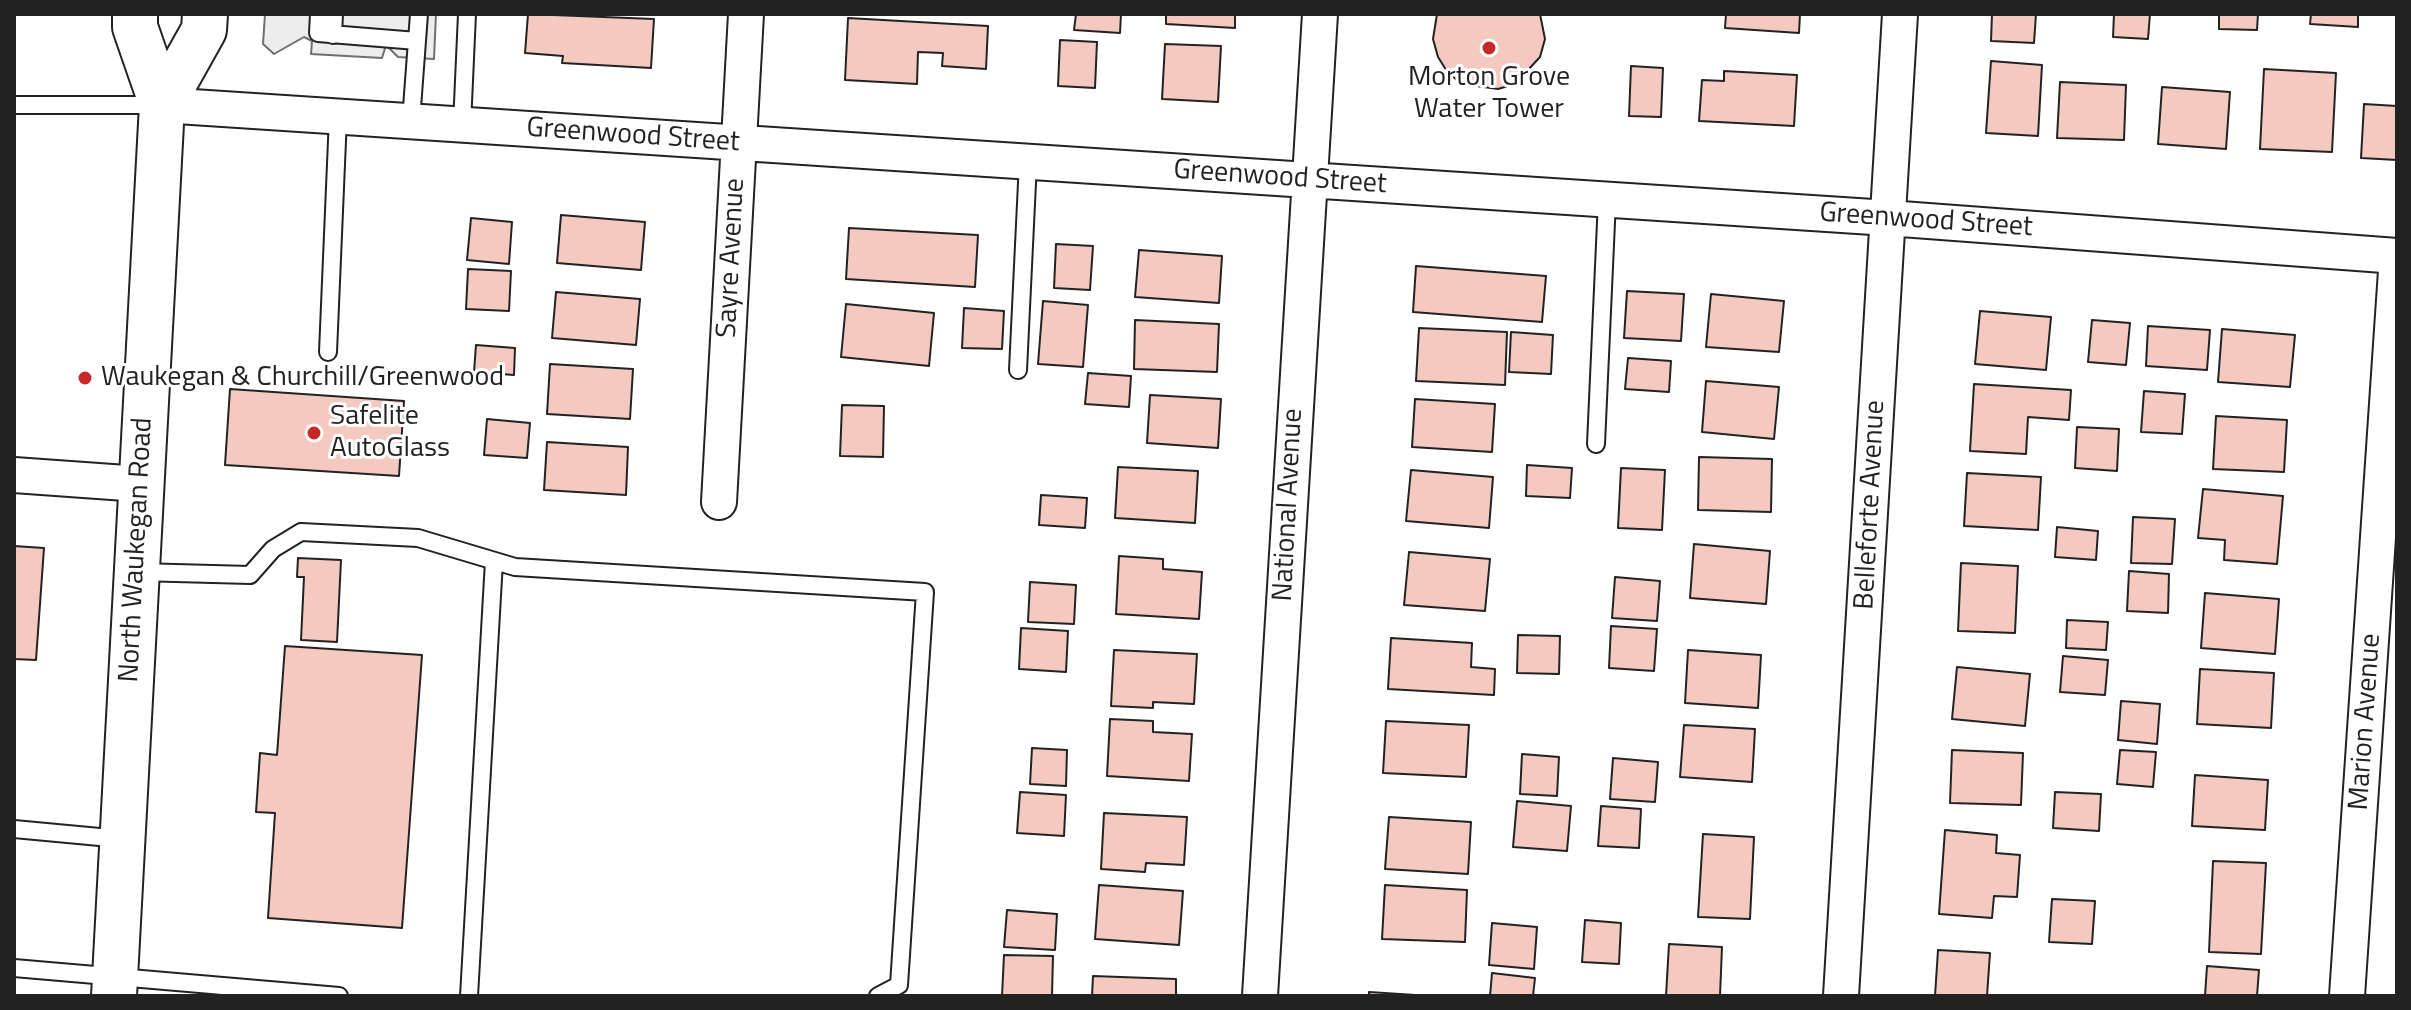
<!DOCTYPE html>
<style>
body{margin:0}
#map{position:relative;width:2411px;height:1010px;overflow:hidden;background:#fff;font-family:"Titillium Web",sans-serif}
canvas{display:block}
.frame{position:absolute;inset:0;border:16px solid #222;pointer-events:none}
</style>
<div id="map">
<canvas width="2411" height="1010"></canvas>
<div class="frame"></div>
</div>
<script>
const ctx = document.querySelector('canvas').getContext('2d');
ctx.lineJoin = 'round';
function fill(path, color) {
  ctx.fillStyle = color;
  ctx.fill(path, 'evenodd');
}
function stroke(path, color, width, dash) {
  ctx.strokeStyle = color;
  ctx.lineWidth = width;
  ctx.lineCap = dash ? 'butt' : 'round';
  ctx.setLineDash(dash || []);
  ctx.stroke(path);
}
function write(font, color, halo, rows, align = 'center') {
  ctx.font = font + ' "Titillium Web",sans-serif';
  ctx.lineWidth = 6;
  ctx.setLineDash([]);
  ctx.textBaseline = 'middle';
  ctx.strokeStyle = halo;
  ctx.fillStyle = color;
  for (const [text, x, y, turn = 0] of rows) {
    ctx.save();
    ctx.translate(x, y);
    ctx.rotate((+turn || 0) * Math.PI / 180);
    ctx.textAlign = isNaN(turn) ? turn : align;
    if (halo) ctx.strokeText(text, 0, 0);
    ctx.fillText(text, 0, 0);
    ctx.restore();
  }
}
const parking = new Path2D(`
 M265,14h171l-2,45 -36,-2 -12,-12 -4,13 -71,-4 1,-13 -8,-4 -30,17 -11,-10z`);
fill(parking, '#ededed');
stroke(parking, '#6f6f6f', 2);
const building = new Path2D(`
 M528,14l126,5 -3,49 -89,-5 1,-7 -38,-3z
 M1076,14h45l-1,19 -46,-3z
 M1166,14h69v14l-69,-4z
 M1437,14h103l5,25 -5,18 -25,27 -17,5 -36,-5 -14,-11 -10,-16 -5,-18z
 M1726,14h74l-1,19 -74,-5z
 M1992,14h44l-2,29 -43,-2z
 M2114,14h36l-2,25 -35,-2z
 M2219,14h39l-1,16 -38,-1z
 M2311,14h47v13l-48,-3z
 M848,18l140,8 -2,43 -44,-3 1,-13 -25,-1 -1,32 -72,-4z
 M1060,40l37,2 -2,46 -37,-2z
 M1165,44l56,2 -3,56 -56,-3z
 M1991,61l51,4 -4,71 -52,-3z
 M1631,66l32,2 -2,49 -32,-1z
 M2264,69l72,4 -4,79 -72,-3z
 M1724,71l73,4 -3,51 -95,-5 3,-41 22,1z
 M2060,82l66,3 -2,55 -67,-2z
 M2162,87l68,5 -4,57 -68,-5z
 M2364,104l33,2v54l-36,-2z
 M561,215l84,7 -4,48 -84,-7z
 M471,218l41,4 -3,42 -42,-4z
 M849,228l129,7 -3,52 -129,-8z
 M1056,244l37,2 -3,44 -36,-2z
 M1139,250l83,6 -3,47 -84,-6z
 M1416,266l130,10 -4,46 -129,-10z
 M468,269l43,2 -2,40 -43,-2z
 M1627,291l57,3 -3,47 -57,-3z
 M556,292l84,7 -4,46 -84,-7z
 M1711,294l73,7 -5,51 -73,-5z
 M1043,301l45,4 -5,62 -45,-3z
 M846,304l88,9 -5,53 -88,-9z
 M964,308l40,3 -2,38 -40,-1z
 M1980,311l71,6 -5,53 -71,-6z
 M1135,320l84,4 -2,48 -83,-3z
 M2092,320l38,3 -4,42 -38,-3z
 M2148,326l62,4 -3,40 -61,-4z
 M1419,328l88,4 -2,53 -89,-4z
 M2222,329l73,6 -5,52 -72,-5z
 M1511,332l42,3 -2,39 -42,-2z
 M476,345l39,3 -1,27 -40,-3z
 M1628,358l43,3 -2,31 -44,-3z
 M550,364l83,5 -3,50 -83,-5z
 M1088,373l43,3 -2,31 -44,-3z
 M1706,381l73,6 -5,52 -72,-7z
 M1974,384l97,6 -2,30 -41,-3 -2,37 -56,-3z
 M230,389l174,12 -5,75 -174,-11z
 M2144,391l41,3 -3,40 -41,-2z
 M1150,395l71,4 -3,49 -71,-5z
 M1415,399l80,5 -3,48 -80,-5z
 M842,405l42,1 -1,51 -43,-1z
 M2216,416l71,4 -3,52 -71,-3z
 M487,419l43,4 -3,35 -43,-3z
 M2077,427l42,2 -2,42 -42,-3z
 M547,442l81,5 -2,48 -82,-5z
 M1699,457l73,2 -1,53 -73,-2z
 M1527,465l45,3 -2,30 -44,-2z
 M1118,467l80,4 -3,52 -80,-5z
 M1621,468l44,2 -3,60 -44,-2z
 M1411,470l82,7 -4,51 -83,-7z
 M1967,473l74,4 -3,53 -74,-4z
 M2203,489l80,7 -6,68 -53,-4 1,-20 -27,-2z
 M1041,495l46,3 -2,30 -46,-3z
 M2133,517l42,2 -3,45 -41,-1z
 M2057,527l41,4 -2,29 -41,-3z
 M1694,544l76,7 -4,53 -76,-6z
 M14,546l30,2 -8,112 -22,-1z
 M1409,552l81,7 -5,52 -81,-6z
 M1119,556l44,3v10l39,3 -3,47 -83,-5z
 M298,558l43,2 -4,82 -36,-2 3,-63h-7z
 M1961,563l57,3 -3,67 -57,-2z
 M2129,571l40,3 -1,39 -41,-2z
 M1615,577l45,4 -3,40 -45,-3z
 M1030,582l46,3 -2,39 -46,-2z
 M2205,593l74,6 -4,55 -74,-6z
 M2067,620l41,2 -2,28 -40,-2z
 M1611,626l46,3 -3,42 -45,-3z
 M1021,628l47,3 -2,41 -47,-3z
 M1518,635l42,1 -1,38 -42,-1z
 M1391,638l81,5 -1,24 24,2 -1,26 -106,-6z
 M285,646l137,9 -20,273 -134,-10 7,-105 -19,-1 4,-59 17,2z
 M1114,650l83,4 -3,50 -41,-2v6l-42,-2z
 M1688,650l73,5 -3,53 -73,-5z
 M2063,656l45,4 -3,35 -45,-3z
 M1957,667l73,7 -5,52 -73,-7z
 M2200,669l74,4 -3,55 -74,-4z
 M2121,701l39,3 -3,40 -39,-4z
 M1110,719l43,2v11l39,2 -3,47 -82,-5z
 M1386,721l83,4 -3,52 -83,-4z
 M1684,725l71,4 -3,53 -72,-5z
 M1032,748l35,2 -1,36 -36,-2z
 M1952,750l71,3 -2,52 -71,-2z
 M2120,750l36,2 -3,35 -36,-3z
 M1522,754l37,3 -2,39 -37,-2z
 M1613,758l45,4 -3,40 -45,-3z
 M2195,775l73,5 -3,50 -73,-4z
 M1020,792l46,3 -2,41 -47,-3z
 M2055,792l46,2 -2,37 -46,-3z
 M1517,801l54,5 -4,45 -54,-4z
 M1601,806l40,3 -2,39 -41,-2z
 M1104,813l83,4 -3,48 -38,-2 -1,9 -44,-3z
 M1389,817l82,5 -3,52 -83,-5z
 M1945,830l52,5 -1,18 24,2 -3,42 -23,-1 -2,22 -53,-4z
 M1703,834l51,3 -4,82 -52,-2z
 M2213,861l53,2 -5,91 -52,-2z
 M1099,885l84,6 -4,54 -84,-6z
 M1385,885l82,5 -2,52 -83,-3z
 M2052,899l43,2 -3,43 -43,-2z
 M1007,910l50,4 -2,36 -51,-3z
 M1585,920l36,3 -2,41 -37,-2z
 M1492,923l45,4 -3,42 -45,-4z
 M1669,944l53,3 -2,49h-54z
 M1938,950l52,3 -3,43h-52z
 M1004,955l49,1 -1,40h-50z
 M2207,966l52,4 -2,26h-52z
 M1492,973l43,5 -2,18h-43z
 M1093,976l83,3v17h-84z
 M1369,992l62,4h-62z`);
fill(building, '#f3c9c0');
stroke(building, '#222', 2);
const lane = new Path2D(`
 M319,14l-1,19 99,8
 M333,35l1,-21
 M14,105h146
 M411,121l8,-107
 M462,125l5,-111
 M328,352l10,-235
 M1018,370l10,-208
 M1596,444l11,-244
 M138,572l112,3 23,-26 28,-17 117,6 97,29 410,25 -26,393 -21,11
 M14,829l107,10
 M14,968l325,28
 M469,996l25,-435`);
const street = new Path2D(`
 M162,105l1726,113 509,38
 M14,475l126,9
 M719,502l27,-488
 M1260,996l60,-982
 M1841,996l59,-982
 M2347,996l50,-740`);
const primary = new Path2D(`
 M162,105l42,-75 1,-16
 M114,996l48,-891 -27,-78v-13`);
stroke(lane, '#222', 20);
stroke(street, '#222', 38);
stroke(primary, '#222', 48);
stroke(lane, '#fff', 16);
stroke(street, '#fff', 34);
stroke(primary, '#fff', 44);
for (const [x, y, r, color] of [
 [1489,48,8,"#c62828"],
 [85,378,8,"#c62828"],
 [314,433,8,"#c62828"]
]) {
  const dot = new Path2D();
  dot.arc(x, y, r, 0, 2 * Math.PI);
  ctx.fillStyle = color;
  ctx.fill(dot);
  stroke(dot, '#fff', 3);
}
write('28px', '#222', '#fff', [
 ["Morton Grove",1489,78,"center"],
 ["Water Tower",1489,110,"center"],
 ["Waukegan & Churchill/Greenwood",101,378],
 ["Safelite",330,417],
 ["AutoGlass",330,449]
], 'left');
write('28px', '#222', '#fff', [
 ["Greenwood Street",633,136,4],
 ["Greenwood Street",1280,178,4],
 ["Greenwood Street",1926,221,4],
 ["Sayre Avenue",732,258,-87],
 ["National Avenue",1289,505,-87],
 ["Belleforte Avenue",1871,505,-87],
 ["North Waukegan Road",137,550,-87],
 ["Marion Avenue",2366,722,-86]
]);
</script>
